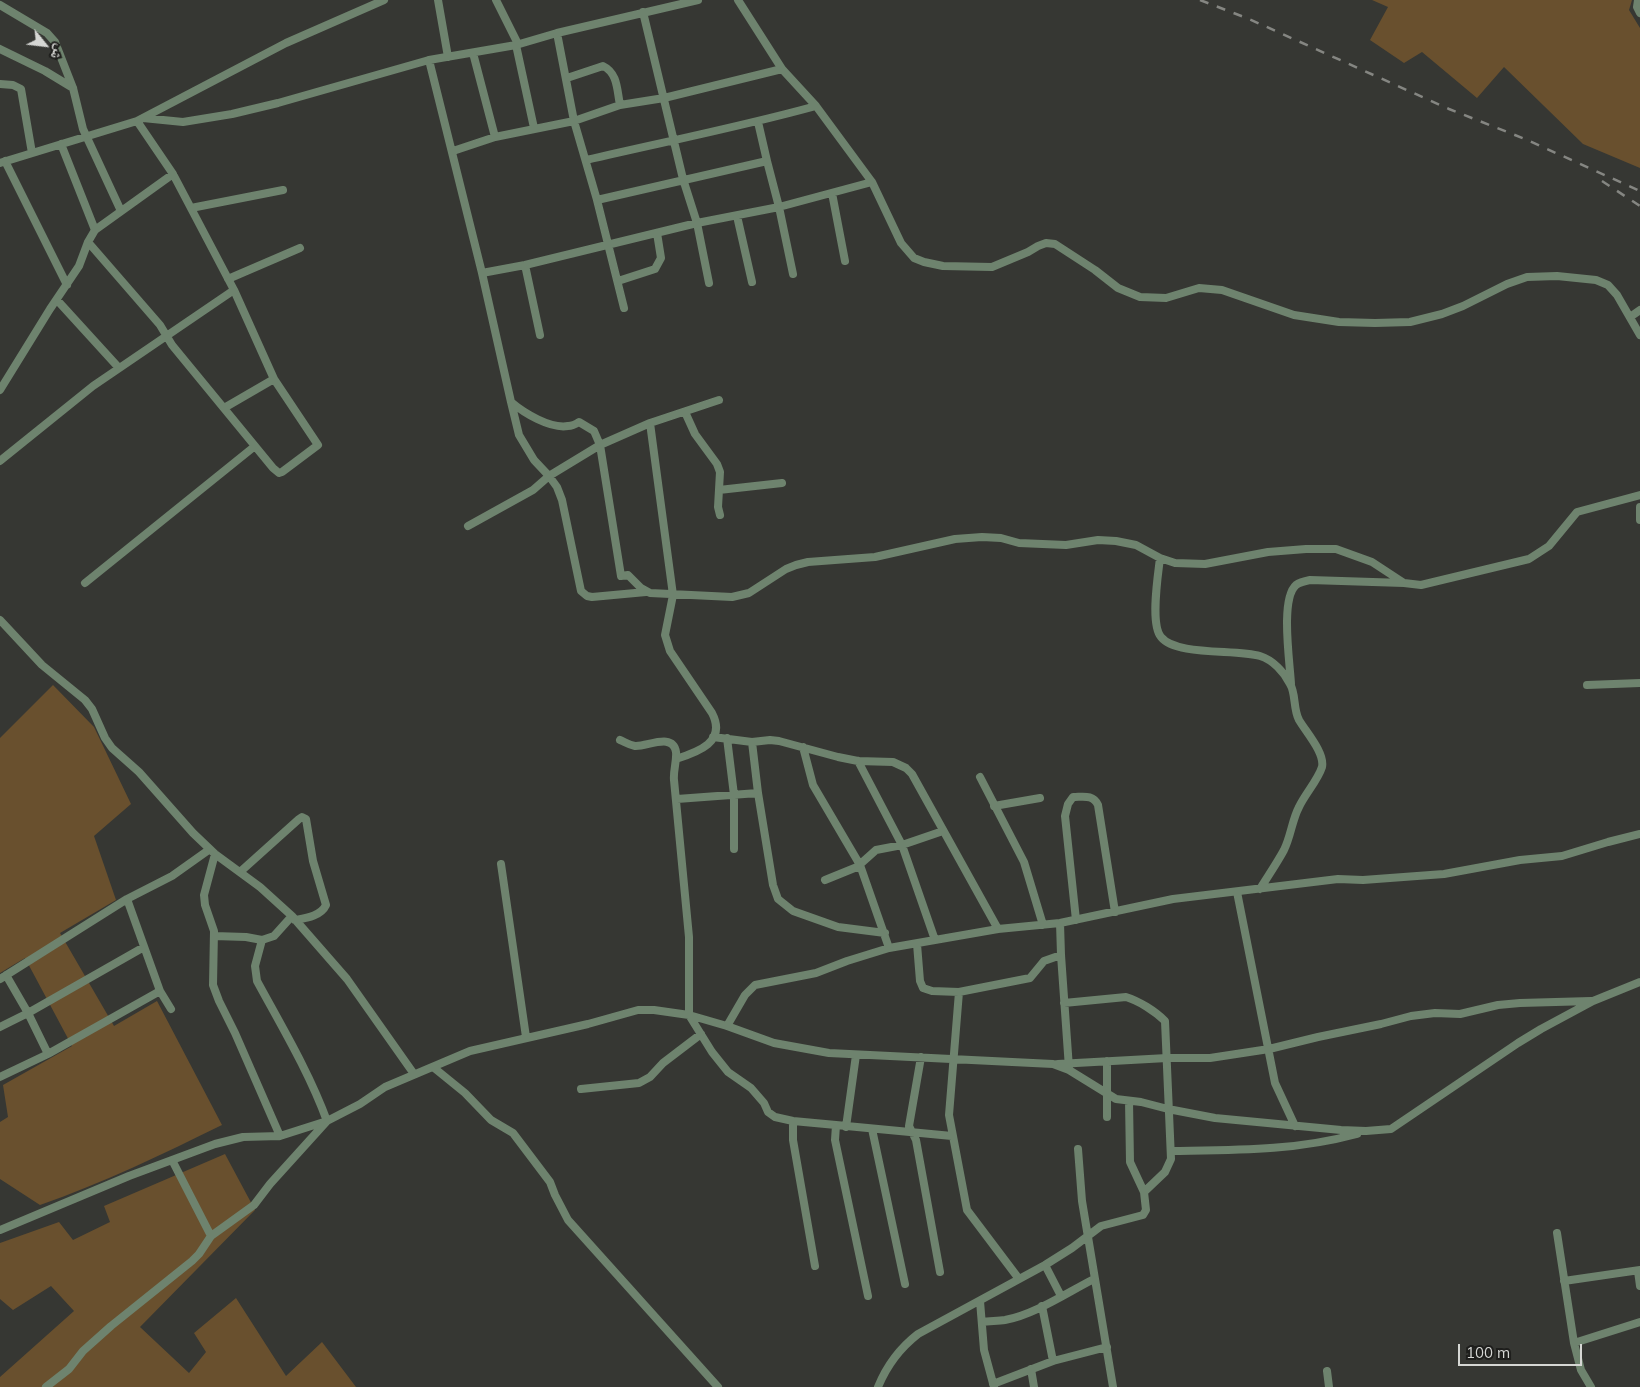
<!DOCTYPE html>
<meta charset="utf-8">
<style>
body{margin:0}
#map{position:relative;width:1640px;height:1387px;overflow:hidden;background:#363733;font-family:Mulish,"Noto Naskh Arabic",sans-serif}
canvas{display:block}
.north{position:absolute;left:20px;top:20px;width:50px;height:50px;-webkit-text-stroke:4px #1e1e1c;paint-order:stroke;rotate:119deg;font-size:14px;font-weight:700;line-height:20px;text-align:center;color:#d6d7d4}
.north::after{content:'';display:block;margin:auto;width:18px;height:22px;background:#d6d7d4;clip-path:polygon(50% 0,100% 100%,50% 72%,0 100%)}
.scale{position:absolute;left:1458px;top:1344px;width:124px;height:22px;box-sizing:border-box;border:2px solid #d6d7d4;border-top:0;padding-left:6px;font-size:15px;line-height:18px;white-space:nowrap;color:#d6d7d4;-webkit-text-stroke:4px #1e1e1c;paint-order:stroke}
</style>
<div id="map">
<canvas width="1640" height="1387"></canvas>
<div class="north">ش</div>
<div class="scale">100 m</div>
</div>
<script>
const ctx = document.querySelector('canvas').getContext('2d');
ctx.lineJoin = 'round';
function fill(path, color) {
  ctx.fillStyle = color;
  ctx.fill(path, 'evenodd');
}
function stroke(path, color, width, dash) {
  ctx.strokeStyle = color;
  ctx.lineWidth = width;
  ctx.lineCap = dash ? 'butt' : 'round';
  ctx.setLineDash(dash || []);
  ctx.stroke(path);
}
fill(new Path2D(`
 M1372,0h260l-3,10 11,18v140l-57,-24 -79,-77 -27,31 -55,-46 -18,11 -34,-23 18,-33z
 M53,685l41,42 37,77 -37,32 22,64 -56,33 54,93 43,-25 65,124c-59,29 -119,58 -182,80l-40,-26v-57l8,-5 -5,-32 69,-39 -47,-88 -25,15v-235z
 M225,1154l30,56 -115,117 49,46 17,-21 -12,-19 42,-35 50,78 36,-34 34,45h-356v-10l74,-66 -23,-25 -38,24 -13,-11v-56l59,-21 14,18 37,-18 -6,-16z`), '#69502e');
stroke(new Path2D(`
 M438,0l10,57
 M496,0l22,44
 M738,0l44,69 34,37 56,76 29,61 13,15 10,4 19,4 49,1 36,-15 10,-6 8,-3 9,1 40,26 23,18 22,9 26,1 33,-10 23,2 72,25 45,7 36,1 35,-1 32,-8 21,-8 44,-22 20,-7 30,-1 39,4 12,5 9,10 23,40
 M1638,0l-1,7 3,6
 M0,5l47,28 8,9 18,46 10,41 38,82
 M643,12l40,167 14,44 12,60
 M557,33l17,88 23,79 27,108
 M516,45l18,83
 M0,49l45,22 28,17
 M473,53l22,84
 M429,60l53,213 29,129c13,11 39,27 57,24 4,0 8,-2 11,-4l15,9 6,14 21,131 7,-1 13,13 9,5 82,4 17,-4 37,-24 10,-4 12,-3 67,-5 80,-18 27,-2 19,1 18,5 47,2 32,-5 18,1 20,4 24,13 15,5 30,1 63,-12 38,-3h30l36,13 32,21 17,2 108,-26 20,-13 28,-34 63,-17
 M567,78l36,-12c15,7 14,25 17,39
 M0,84l13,1 8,4 11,64
 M143,118l40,4 49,-8 46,-11 151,-43 87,-15 41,-12 141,-33
 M758,122l9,39
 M61,144l34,86
 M453,151l42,-14 79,-16 46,-16 44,-7 118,-29
 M586,160c77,-18 154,-33 230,-54
 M5,161l62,124
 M0,163l137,-42 149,-78 98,-43
 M832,193l13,68
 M597,200l170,-39 12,46 14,67
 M191,208l92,-18
 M737,216l15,66
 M88,242l72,83 12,20 101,123 6,5 3,-1 36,-27 -44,-66 -40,-89 -61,-116 -36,-53
 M525,265l15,70
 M482,273l43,-8 172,-42 82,-16 93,-25
 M228,279l72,-31
 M618,281l37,-12 6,-11 -4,-25
 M57,300l62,68
 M1630,317l10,-7
 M0,390l50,-81 29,-43 9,-24 7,-12 78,-56
 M511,402l8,33 15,25 15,16 8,11 5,13 19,91 6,5 5,1 54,-5
 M224,408l50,-29
 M685,412l10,22 22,30 3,8 -2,35 2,8
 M650,423l23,172 -8,40 5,16 42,62c15,29 -14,39 -36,46
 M0,461l93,-75 141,-96
 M719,490l63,-7
 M1640,507v13
 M468,526l65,-36 16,-14 51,-31 50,-22 69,-23
 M1160,558c-2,17 -10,66 1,79 15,19 75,12 99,19 13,4 24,16 30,28 6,9 3,25 9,36 7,12 26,33 23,47 -4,13 -17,27 -23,40 -7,13 -8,29 -15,43 -7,13 -16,26 -24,39
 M85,583l170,-137
 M0,620l42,45 43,35 7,9 13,29 7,10 27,24 54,61 22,21 45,33 32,29 55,63 67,95
 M1291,684c-1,-21 -11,-85 5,-99 4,-3 9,-4 14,-5l94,3
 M1587,685l53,-2
 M713,737l39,5 18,-2 9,1 59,16 20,4 35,1 13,6 6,6 86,155
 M727,738l7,57v54
 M620,740c5,2 9,5 15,6 12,1 38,-14 41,6 1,9 -3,19 -2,28l15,157v78l23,37 16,20 23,16 13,15 4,9 7,5 18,4 43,4 116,11
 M752,742l6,51 15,92 5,14 15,12 45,16 47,6
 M803,747l10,38 47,80 29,83
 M858,761l44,84 33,95
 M980,777l44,85 19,63
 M677,799l81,-6
 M994,806l46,-8
 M215,854l-11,41 1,10 9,26 -1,54 6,16 16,32 45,103
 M501,864l25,173
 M240,872l59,-53 3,-2 4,2 7,42 13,44c-5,11 -20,13 -31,15
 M825,880l32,-13 19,-17 26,-5 41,-14
 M1237,892l38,191 20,43
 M127,899l33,92 11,18
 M1076,920l-11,-104 3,-12 5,-7c10,0 20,-3 25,8l17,107
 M1060,923l1,32 8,113
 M214,936l32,1 16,3 12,-4 18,-20
 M917,944l3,37 3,7 9,3 27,1 -10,123 18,95 52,69
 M6,975l22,38 20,41
 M0,979l127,-80 45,-23 38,-27
 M959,992l71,-14 14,-17 17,-6
 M727,1026l18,-31 10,-10 61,-12 31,-12 42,-13 109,-19 62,-6 113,-24 165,-20 25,1 81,-6 76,-14 42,-4 46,-14 32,-8
 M0,1027l28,-14 116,-66
 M921,1057l-12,69 7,14 24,132
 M1058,1064l109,-6h43l59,-9 49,-12 63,-13 30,-8 24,-3 25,1 38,-9 22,-2 71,-2
 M433,1067l32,26 26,27 22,13 37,49 5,13 13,25 150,167
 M0,1077l48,-23 112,-63
 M581,1089l58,-6 11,-6 13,-14 38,-29
 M1129,1101l1,61 14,30
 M1107,1117v-56
 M793,1121v19l22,126
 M836,1125l-1,15 33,156
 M846,1127l10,-72
 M872,1129l33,155
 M1078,1149l4,52 31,186
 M1172,1151c64,-1 122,0 185,-17
 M172,1160l39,76
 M0,1230l129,-54 86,-32 28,-7 37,-1 47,-15 33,-17 25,-17 85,-36 118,-27 50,-14h16l35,5 38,11 47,17 55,10 224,11 16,6 47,29 25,3 27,7 47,9 126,12 25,1 25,-2 127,-86 23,-14 52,-28 47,-19
 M1557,1233l17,110 7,27 10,17
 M1045,1265l16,31
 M1638,1271l2,15
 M1564,1281l76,-11
 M980,1301l4,49 10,37
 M1042,1306l11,55
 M982,1322c8,-1 16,-1 23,-2 29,-5 63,-28 89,-41
 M1574,1343l66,-21
 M1031,1369l3,18
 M1327,1371l2,16
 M993,1384l60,-23 54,-14
 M46,1387l23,-18 14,-18 28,-25 81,-65 7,-7 12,-18 43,-31 16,-21 57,-63c-18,-49 -45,-94 -70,-140l-2,-15 7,-26
 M878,1387c9,-22 22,-39 40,-53l127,-69 27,-17 29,-22 42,-11 3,-5 -2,-18 21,-20 6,-13 -6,-138c-10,-10 -26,-20 -39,-24l-62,6`), '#6e836e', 8);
stroke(new Path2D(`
 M1200,0l49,19 200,90 76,30 115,52
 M1602,181l38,25`), '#858682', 2.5, [9, 9]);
</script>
